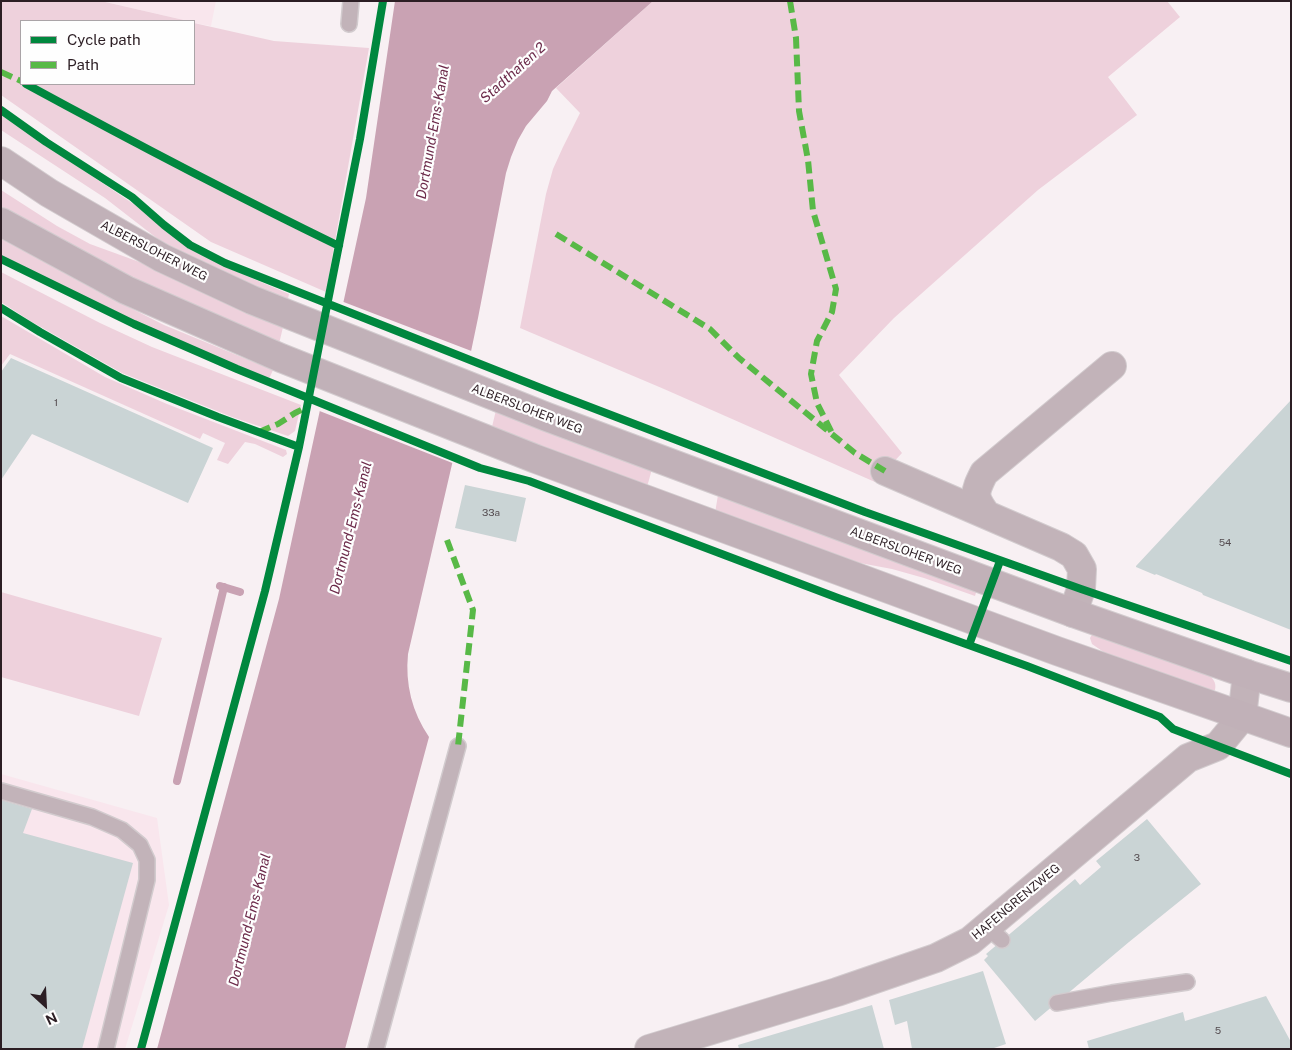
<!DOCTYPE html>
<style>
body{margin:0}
#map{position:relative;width:1292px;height:1050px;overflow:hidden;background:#f8f0f3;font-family:"Public Sans",sans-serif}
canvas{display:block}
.frame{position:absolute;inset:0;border:2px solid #2c1e24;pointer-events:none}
.legend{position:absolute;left:20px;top:20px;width:175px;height:65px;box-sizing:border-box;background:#fefefe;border:1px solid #aaa4a7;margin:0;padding:6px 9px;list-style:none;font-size:15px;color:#2c1e24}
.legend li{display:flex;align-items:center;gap:10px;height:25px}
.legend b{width:25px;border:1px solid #aaa4a7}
.north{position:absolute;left:20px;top:980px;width:50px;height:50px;-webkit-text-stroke:4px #fefefe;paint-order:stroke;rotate:155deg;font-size:14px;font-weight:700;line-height:20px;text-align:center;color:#2c1e24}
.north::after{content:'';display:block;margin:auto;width:18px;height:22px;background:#2c1e24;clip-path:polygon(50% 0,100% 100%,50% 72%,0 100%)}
</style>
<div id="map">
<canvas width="1292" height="1050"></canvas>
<div class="frame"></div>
<ul class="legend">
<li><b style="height:6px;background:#00873e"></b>Cycle path</li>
<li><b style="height:6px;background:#58b947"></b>Path</li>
</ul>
<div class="north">N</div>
</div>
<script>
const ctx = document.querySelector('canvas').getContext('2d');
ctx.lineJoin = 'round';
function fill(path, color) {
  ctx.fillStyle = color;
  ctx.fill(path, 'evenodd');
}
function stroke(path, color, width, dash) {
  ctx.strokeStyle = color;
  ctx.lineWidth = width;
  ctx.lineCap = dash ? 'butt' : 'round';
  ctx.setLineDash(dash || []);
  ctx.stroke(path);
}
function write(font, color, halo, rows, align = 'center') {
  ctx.font = font + ' "Public Sans",sans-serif';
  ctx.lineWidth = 4.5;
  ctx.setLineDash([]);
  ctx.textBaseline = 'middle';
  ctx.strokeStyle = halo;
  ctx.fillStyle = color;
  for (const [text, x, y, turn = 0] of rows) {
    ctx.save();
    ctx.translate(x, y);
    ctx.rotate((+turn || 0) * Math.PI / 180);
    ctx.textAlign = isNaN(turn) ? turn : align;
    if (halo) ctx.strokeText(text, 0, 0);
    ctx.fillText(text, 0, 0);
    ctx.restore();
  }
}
fill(new Path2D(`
 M101,1h115l-5,25 -17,-3v-2h-6z
 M1,774l156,44 12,87 -44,144h-124z`), '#f9e6ed');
fill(new Path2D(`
 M1,1h100l87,20h-167v63h173v-61l80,18 95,7 -43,244 -115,-50 -210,-147z
 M653,1h514l13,16 -72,60 29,38 -99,75 -144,128 -55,57 63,78 -27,29 -211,-93 -144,-61 26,-134 7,-25 10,-22 17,-34 -24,-25z
 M1,115l134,90 39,32 13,9 41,22 61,26 -2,9 -124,-60 -58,-45 -104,-68z
 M1,190l56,36 33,18 55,20 79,38 59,25 -4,17 -103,-43 -141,-72 -34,-21z
 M1,238l96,53 67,34 109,45 -4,9c-88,-37 -175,-75 -260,-119l-8,-4z
 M1,272l99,51 52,24 149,58 -6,26 -7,5 -56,-19 -110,-44 -90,-51 -31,-20z
 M1,316l104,61 62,27 119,46 1,4 -4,3 -28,-13 -10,-2 -17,22 -11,-4 8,-17 -22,-10 -3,6 -190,-85 -9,12z
 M496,410l156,59 -5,18 -155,-60z
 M718,495l259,94 -2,7 -51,-18 -32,-9 -48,-9 -129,-47z
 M1,592l161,46 -23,78 -138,-39z
 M1093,633l114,39c5,6 10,10 8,18l-5,2 -105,-39 -13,-9 -2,-6z`), '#eed1dc');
fill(new Path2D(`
 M395,1h258l-101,90 -5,10 -21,25 -8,14 -7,17 -5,16 -28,145 -19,91 -6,51 -45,194c-3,30 4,58 21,83l-84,312h-188l122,-450 87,-401z`), '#c9a2b3');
fill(new Path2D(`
 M341,301l133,51 -12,58 -1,23 -6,31 -138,-54z`), '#f8f0f3');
stroke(new Path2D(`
 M220,586l20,6
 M177,781l47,-194`), '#c9a2b3', 8);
fill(new Path2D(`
 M11,358l202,90 -25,55 -156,-69 -31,46v-108z
 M1291,400v230l-88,-35 -1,-2 -46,-19 -1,1 -19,-8v-1z
 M465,485l61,13 -10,44 -61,-14z
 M1,800l31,9 -9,24 110,30 -51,186h-81z
 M1147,819l54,65 -72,58 -94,79 -51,-61 4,-4 -2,-2 89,-75 5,6 21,-18 -5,-6z
 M983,971l23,73 -15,5h-79l-5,-28 -12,4 -6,-25z
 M1266,996l25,46v7h-202l-2,-8 96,-29 2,9z
 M872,1005l12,44h-145l-1,-4z`), '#cad4d5');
const service = new Path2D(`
 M349,24l2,-23
 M1,791l91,26 30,13 18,15 7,15v20l-41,169
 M987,927l15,13
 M1057,1003l55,-10 75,-11
 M376,1049l82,-303`);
const minor = new Path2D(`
 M885,471l176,76 13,8 8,14 -1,20 -8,24
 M986,514c-13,-18 -12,-21 -2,-41l128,-107
 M649,1049l188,-57 99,-34 34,-17 218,-183 30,-12 24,-29 5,-43`);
const secondary = new Path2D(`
 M1,161l48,32 113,65 90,42 295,117 526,196 174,61 44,14
 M1,222l125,68 155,68 255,101 521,192 234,82`);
stroke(service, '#d2cbce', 18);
stroke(minor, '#d2cbce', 30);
stroke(secondary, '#d2cbce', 30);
stroke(service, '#c2b3b9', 15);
stroke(minor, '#c2b3b9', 28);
stroke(secondary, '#c1b1b8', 28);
stroke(new Path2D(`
 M790,1l6,37 3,73 9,49 5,51 23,78 -4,23 -15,29 -6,33 6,29 16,32
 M1,72l20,9
 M556,234l154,95 29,29 116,95 30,18
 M259,432l19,-8 17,-11 12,-6
 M447,540l26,70 -15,136`), '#58b947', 6, [12, 6]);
stroke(new Path2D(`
 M26,84c103,56 208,111 313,162
 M1,110l45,32 86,55 32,28 26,20 35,18 331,131 309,118 216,77 210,72
 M1,259l133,65 103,45 243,99 49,13 309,117 189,68 133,51 13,12 118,45
 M1,308l39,24 81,46 97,39 81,30
 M969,645l31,-84
 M141,1049l124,-458 34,-144 61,-308 23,-138`), '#00873e', 8);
write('10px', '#544c50', null, [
 ["1",56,403],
 ["33a",491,513],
 ["54",1225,543],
 ["3",1137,858],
 ["5",1218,1031]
]);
write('12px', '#2c1e24', '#fefefe', [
 ["ALBERSLOHER WEG",154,251,27],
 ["ALBERSLOHER WEG",527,409,21],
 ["ALBERSLOHER WEG",906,551,20],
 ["HAFENGRENZWEG",1016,902,-40]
]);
write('italic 14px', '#6c2a4a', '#fefefe', [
 ["Stadthafen 2",513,73,-42],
 ["Dortmund-Ems-Kanal",433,132,-80],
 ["Dortmund-Ems-Kanal",351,528,-76],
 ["Dortmund-Ems-Kanal",250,920,-76]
]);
</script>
